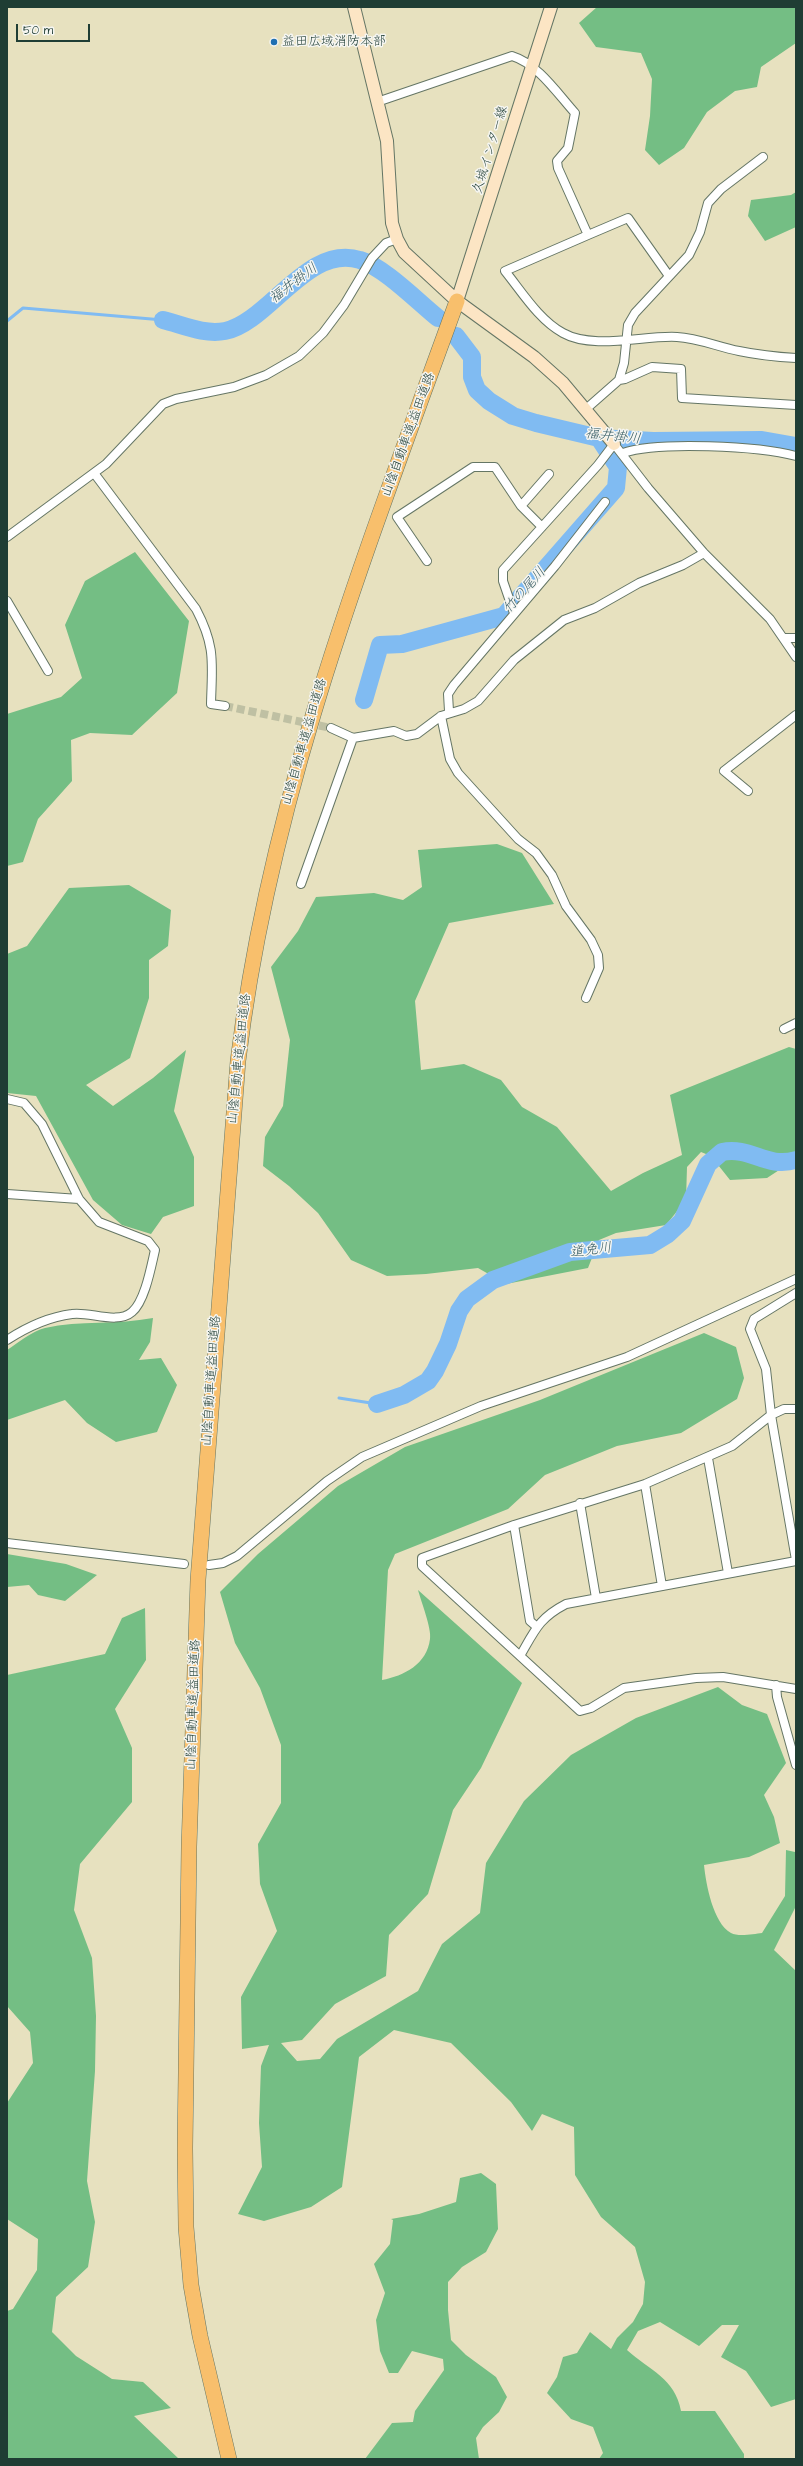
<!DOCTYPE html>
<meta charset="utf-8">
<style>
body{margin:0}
#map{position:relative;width:803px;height:2466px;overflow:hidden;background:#e7e1bf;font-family:"Architects Daughter",sans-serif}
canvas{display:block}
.frame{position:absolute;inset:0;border:8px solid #1f3d34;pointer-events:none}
.scale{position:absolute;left:16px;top:24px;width:74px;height:18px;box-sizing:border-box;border:2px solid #1f3d34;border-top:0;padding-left:5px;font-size:12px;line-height:14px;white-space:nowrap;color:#1f3d34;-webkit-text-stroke:3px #f6f6f2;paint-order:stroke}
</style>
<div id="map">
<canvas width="803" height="2466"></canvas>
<div class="frame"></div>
<div class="scale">50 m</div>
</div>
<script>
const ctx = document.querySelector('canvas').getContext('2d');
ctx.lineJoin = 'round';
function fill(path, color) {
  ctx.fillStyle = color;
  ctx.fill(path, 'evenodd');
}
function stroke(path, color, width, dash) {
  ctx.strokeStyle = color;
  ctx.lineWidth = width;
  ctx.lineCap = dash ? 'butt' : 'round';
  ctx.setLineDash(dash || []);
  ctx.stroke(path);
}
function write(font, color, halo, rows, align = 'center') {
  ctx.font = font + ' "Architects Daughter","Klee One",sans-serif';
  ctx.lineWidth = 3;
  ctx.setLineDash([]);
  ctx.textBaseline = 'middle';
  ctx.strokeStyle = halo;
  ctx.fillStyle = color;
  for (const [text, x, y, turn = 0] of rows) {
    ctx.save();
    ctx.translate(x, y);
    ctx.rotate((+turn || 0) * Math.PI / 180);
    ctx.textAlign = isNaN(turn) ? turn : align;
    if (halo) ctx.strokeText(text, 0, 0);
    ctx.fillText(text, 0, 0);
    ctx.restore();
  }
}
fill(new Path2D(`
 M597,7h199v36l-35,24 -4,20 -22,4 -28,21 -23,36 -25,17 -14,-15 5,-34 2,-37 -11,-26 -45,-6 -17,-24z
 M796,192v35l-31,14 -17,-25 3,-16 40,-5z
 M135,552l54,69 -12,72 -45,42 -42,-2 -19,7 1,41 -34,38 -15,43 -16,4v-152l54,-17 21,-19 -17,-53 20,-44z
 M497,844l25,9 32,51 -105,19 -34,78 6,69 43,-6 37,16 21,27 35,20 54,64 32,-18 39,-18 -12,-60 119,-48 7,2v110l-29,19 -37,2 -19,-24 -10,-4 -14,15 -1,33 -20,25 -50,8 -17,7 -11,28 -82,16 -28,-16 -52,6 -39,2 -36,-16 -33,-47 -29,-27 -26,-20 2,-29 18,-31 7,-66 -19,-73 27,-36 18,-34 58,-4 29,7 19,-13 -4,-37z
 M129,885l42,25 -3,36 -19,14v38l-19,60 -44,27 27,21 40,-28 33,-28 -12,61 20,46v49l-31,11 -12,17 -29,-9 -29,-25 -57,-104 -29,-3v-139l20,-8 42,-58z
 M153,1318l-3,24 -11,18 22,-2 16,27 -20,47 -41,10 -29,-19 -22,-23 -58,20v-70c11,-7 25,-19 38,-22 35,-8 72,-3 108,-10z
 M704,1333l32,14 8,31 -7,21 -56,34 -64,13 -72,29 -37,34 -113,45 -7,16 -6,110c22,-4 45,-16 48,-41 2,-10 -9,-38 -12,-49l104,93 -41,85 -28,42 -25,84 -39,41 -3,41 -51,28 -33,36 -21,3 16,18 23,-2 17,-20 81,-48 24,-47 38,-31 6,-50 38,-62 47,-46 65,-37 82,-31 24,18 25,9 19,49 -22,32 10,22 6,26 -31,14 -45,8c2,19 9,58 27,68 7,4 23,1 31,0l23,-37 1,-46 9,2 1,54 -22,44 22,21v428l-25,8 -25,-36 -25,-14 18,-32h-17l-23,21 -39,-24 -22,9 -11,19c23,21 48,28 54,61h34l29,43v5h-145l4,-6 -10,-26 -22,-8 -24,-26 10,-16 6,-20 14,-4 13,-21 21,17 6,-11 16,-16 10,-18 2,-22 -10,-35 -34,-30 -26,-42 -1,-48 -32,-13 -10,17 -21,-29 -60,-59 -57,-13 -35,27 -17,130 -31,20 -47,14 -26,-7 24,-47 -3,-44 2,-57 8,-21 -27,4 -1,-52 36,-66 -17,-47 -2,-40 23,-41v-58l-21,-57 -25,-45 -15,-51 38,-38 80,-68 67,-39 135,-47z
 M7,1554l59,10 31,11 -32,26 -27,-6 -9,-10 -22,2z
 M145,1608l1,52 -31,49 17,39v54l-52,62 -6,46 18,48 4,58 -1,55 -8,110 8,41 -7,45 -32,30 -4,35 24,24 36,23 31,3 28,26 -37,8 45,43h-172v-148l6,-2 24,-39 1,-31 -31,-20v-116l26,-40 -3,-31 -23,-26v-331l98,-21 17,-36z
 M481,2173l15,11 2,45 -12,23 -24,15 -14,15v28l3,30 15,15 30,22 11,20 -8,15 -16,15 -7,11 3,21h-114l27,-36 21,-1 2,-11 29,-41 -1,-11 -31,-8 -14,22h-9l-9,-22 -4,-31 9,-27 -11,-29 16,-20 3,-24 -2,-1 28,-5 37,-12 4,-24z`), '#74be84');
stroke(new Path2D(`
 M7,321l16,-13 140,12
 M339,1398l38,6`), '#80bbf2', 3);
stroke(new Path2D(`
 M163,320c20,5 41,15 62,11 44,-9 83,-88 135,-71 24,7 58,42 78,58
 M456,336l16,21v20l5,13 12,11 24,15 23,7 63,15 54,3 109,-1 34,6
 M364,700l16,-55 22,-1 102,-28 112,-128 2,-21 -19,-29
 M377,1404l27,-9 24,-14 7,-10 13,-27 11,-33 8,-12 26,-19 77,-28 80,-7 18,-11 14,-13 26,-57 14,-12c29,-6 44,17 74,8`), '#80bbf2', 18);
stroke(new Path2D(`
 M225,706l106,22`), '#bfc0a3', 8, [8, 4]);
const street = new Path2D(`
 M377,102l135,-46c26,8 45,37 63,57l-7,35 -11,13 1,7 30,67 -83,36c17,21 34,49 58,62 30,17 81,2 114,4 21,1 41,10 62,14 19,4 38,6 57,7
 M588,235l40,-17 41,58
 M619,380l6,-1 27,-12 29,2 1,29 114,7
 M586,409l33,-29 5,-17 4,-38 7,-12 54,-58 11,-23 8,-29 13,-14 42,-32
 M623,453c35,-12 136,-7 173,3
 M94,473l102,136c20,38 16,54 15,95l14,2
 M521,506l28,-32
 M7,537l99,-73 57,-60 13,-5 58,-12 32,-12 33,-19 24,-23 21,-28 28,-47 14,-15 11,-4
 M427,561l-30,-44 76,-50h22l26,39 21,21
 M7,601l41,70
 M514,613l-11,-32v-11l95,-105 16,-21 34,44 56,65 66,66 26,38
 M785,638h11
 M449,711l-1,-17 6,-9 101,-119 50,-64
 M441,716l9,43 8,14 60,66 18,14 16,22 14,31 25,34 7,15 1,13 -13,30
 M331,728l22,10
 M748,791l-24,-20 72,-56
 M301,884l52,-146 41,-7 12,5 11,-2 24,-18 23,-7 14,-8 36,-41 50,-40 31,-12 44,-25 44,-18 21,-12
 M784,1029l12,-6
 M7,1099l17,4 18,21 37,75 20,23 49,19 7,9c-4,17 -10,51 -23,62 -15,13 -43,-1 -60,2 -24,3 -45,13 -65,26
 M7,1194l72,5
 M796,1293l-42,26 -4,10 16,40 5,46 25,145
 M796,1409h-12l-13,6 -39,31 -87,38 -131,41 -92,33v8l158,145 11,-3 33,-20 72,-10 27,-1 73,12
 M708,1458l20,115
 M645,1484l17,102
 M580,1503l16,95
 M514,1525l16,96 7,6
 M7,1543l177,21
 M209,1565l14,-2 14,-7 90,-75 35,-24 119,-51 146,-49 169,-78
 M520,1656c15,-26 19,-38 46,-52l230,-43
 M776,1685l1,12 19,68`);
const secondary = new Path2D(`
 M354,7l33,134 5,82 5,16 7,13 53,49 77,56 29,26 51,61
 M457,301l94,-294`);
const highway = new Path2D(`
 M229,2459l-29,-123 -9,-51 -5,-58 -1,-79 4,-301 9,-267 40,-519c32,-267 128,-509 219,-760`);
stroke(street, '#657665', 10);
stroke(secondary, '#657665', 14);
stroke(highway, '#657665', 16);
stroke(street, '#fff', 8);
stroke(secondary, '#fce5c4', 12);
stroke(highway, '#f8bf6c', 15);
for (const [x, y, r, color] of [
 [274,42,4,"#1f6fb2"]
]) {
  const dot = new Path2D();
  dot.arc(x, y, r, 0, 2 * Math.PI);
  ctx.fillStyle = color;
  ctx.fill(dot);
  stroke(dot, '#f6f6f2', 1.5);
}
write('13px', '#1f3d34', '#f6f6f2', [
 ["益田広域消防本部",282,42]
], 'left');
write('13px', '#1f3d34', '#f6f6f2', [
 ["久城インター線",491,150,-73],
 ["山陰自動車道;益田道路",409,435,-70],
 ["山陰自動車道;益田道路",305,742,-74],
 ["山陰自動車道;益田道路",240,1059,-84],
 ["山陰自動車道;益田道路",212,1381,-86],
 ["山陰自動車道;益田道路",194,1705,-88]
]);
write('italic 14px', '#375c64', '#f6f6f2', [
 ["福井掛川",294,284,-37],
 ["福井掛川",613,437,6],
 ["竹の尾川",525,591,-48],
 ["道免川",591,1251,-7]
]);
</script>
